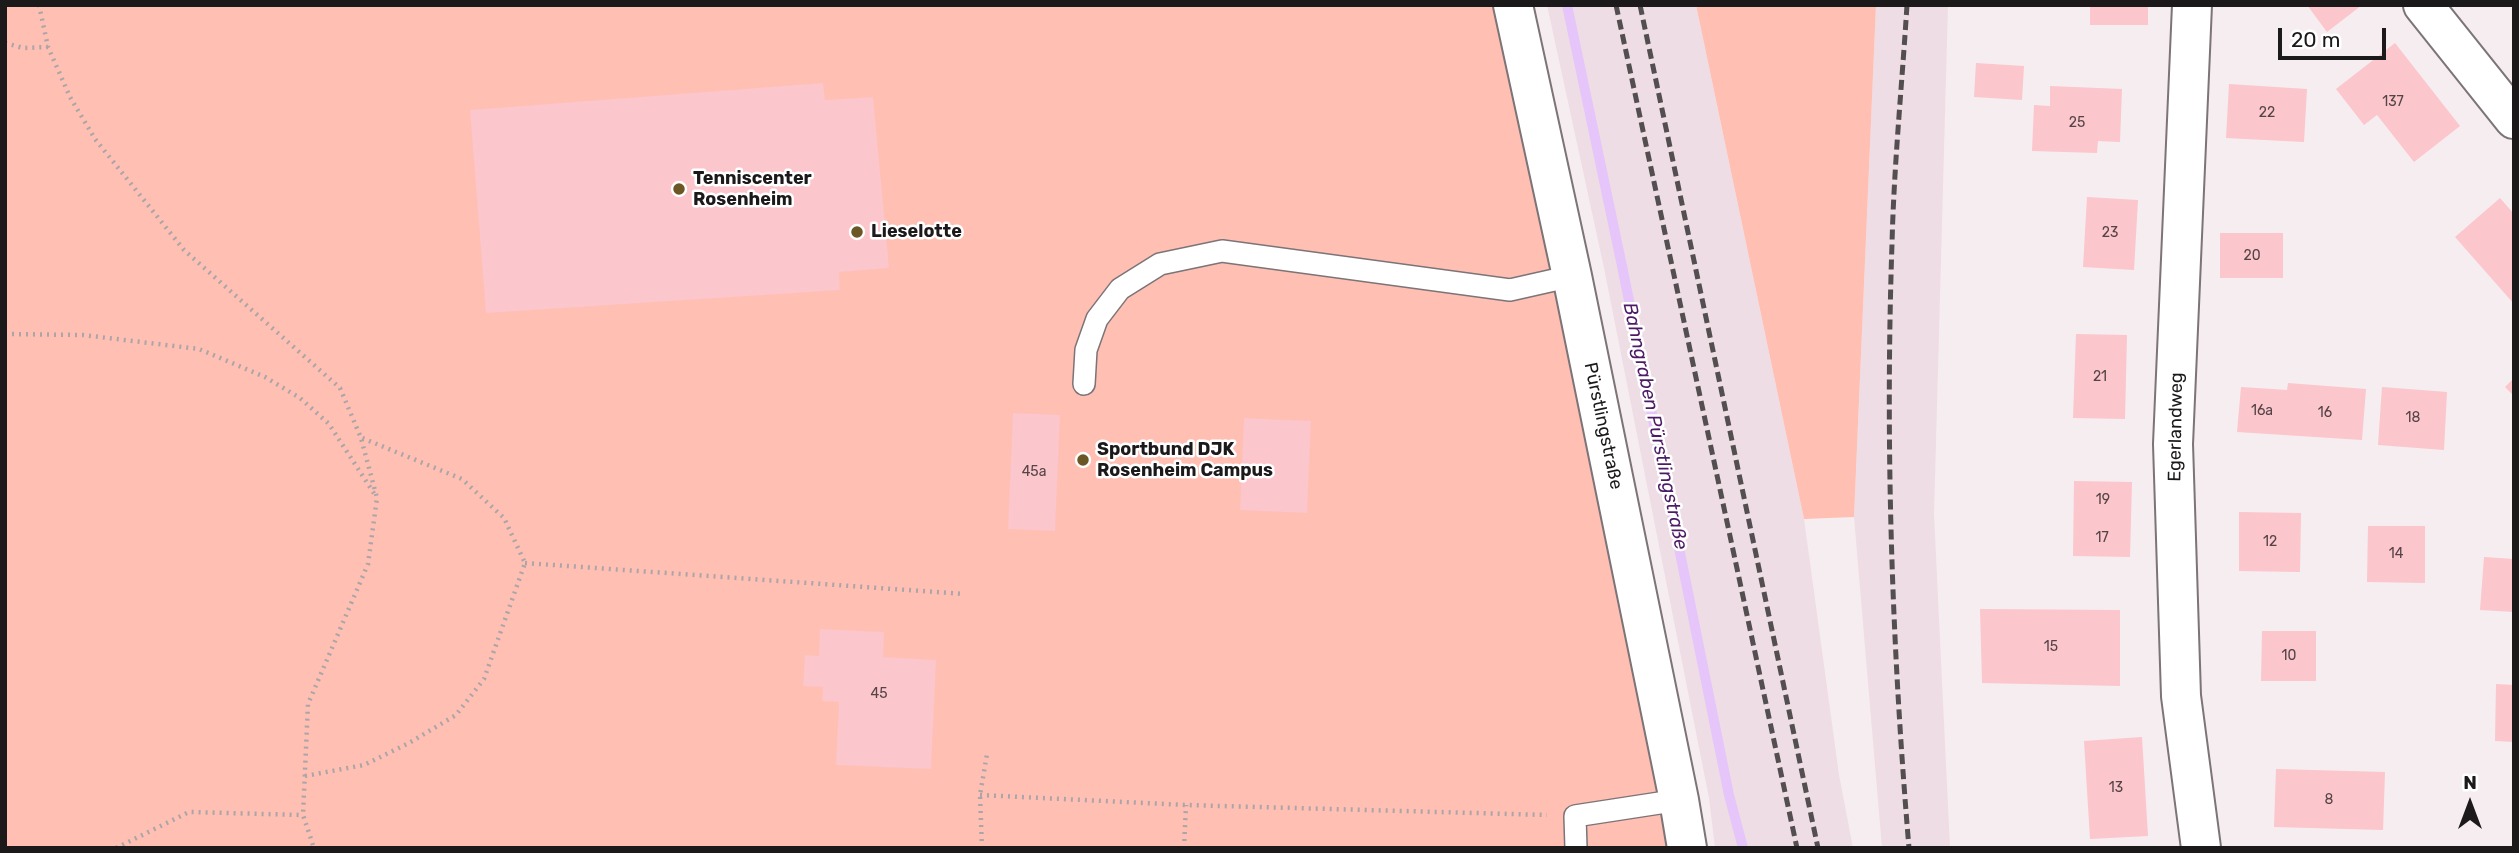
<!DOCTYPE html>
<meta charset="utf-8">
<style>
body{margin:0}
#map{position:relative;width:2519px;height:853px;overflow:hidden;background:#f6edf0;font-family:Rubik,sans-serif}
canvas{display:block}
.frame{position:absolute;inset:0;border:7px solid #1c191a;pointer-events:none}
.north{position:absolute;left:2435px;top:769px;width:70px;height:70px;-webkit-text-stroke:5px #fff;paint-order:stroke;rotate:0deg;font-size:19px;font-weight:700;line-height:28px;text-align:center;color:#1c191a}
.north::after{content:'';display:block;margin:auto;width:24px;height:32px;background:#1c191a;clip-path:polygon(50% 0,100% 100%,50% 72%,0 100%)}
.scale{position:absolute;left:2278px;top:28px;width:108px;height:32px;box-sizing:border-box;border:4px solid #1c191a;border-top:0;padding-left:9px;font-size:21px;line-height:24px;white-space:nowrap;color:#1c191a;-webkit-text-stroke:5px #fff;paint-order:stroke}
</style>
<div id="map">
<canvas width="2519" height="853"></canvas>
<div class="frame"></div>
<div class="north">N</div>
<div class="scale">20 m</div>
</div>
<script>
const ctx = document.querySelector('canvas').getContext('2d');
ctx.lineJoin = 'round';
function fill(path, color) {
  ctx.fillStyle = color;
  ctx.fill(path, 'evenodd');
}
function stroke(path, color, width, dash) {
  ctx.strokeStyle = color;
  ctx.lineWidth = width;
  ctx.lineCap = dash ? 'butt' : 'round';
  ctx.setLineDash(dash || []);
  ctx.stroke(path);
}
function write(font, color, halo, rows, align = 'center') {
  ctx.font = font + ' Rubik,sans-serif';
  ctx.lineWidth = 5;
  ctx.setLineDash([]);
  ctx.textBaseline = 'middle';
  ctx.strokeStyle = halo;
  ctx.fillStyle = color;
  for (const [text, x, y, turn = 0] of rows) {
    ctx.save();
    ctx.translate(x, y);
    ctx.rotate((+turn || 0) * Math.PI / 180);
    ctx.textAlign = isNaN(turn) ? turn : align;
    if (halo) ctx.strokeText(text, 0, 0);
    ctx.fillText(text, 0, 0);
    ctx.restore();
  }
}
fill(new Path2D(`
 M1547,5h149l108,514 35,256 14,73h-138l-6,-50 -105,-530z
 M1876,5h72l-14,509 16,334h-68l-28,-331z`), '#eedde4');
fill(new Path2D(`
 M5,5h1508l174,843h-1682z
 M1696,5h180l-22,512 -50,2z`), '#ffbfb3');
stroke(new Path2D(`
 M1567,5l55,261 107,529 14,53`), '#e6c5fa', 10);
fill(new Path2D(`
 M2090,5h58v20h-58z
 M2307,5h55l-35,27z
 M2395,43l65,83 -46,36 -37,-47 -13,10 -28,-36z
 M1976,63l48,3 -2,34 -48,-3z
 M823,83l2,17 48,-3 16,171 -50,4 1,18 -354,23 -16,-203z
 M2229,84l78,5 -3,53 -78,-4z
 M2050,86l72,3 -2,53 -22,-1 -1,12 -65,-2 2,-46 16,1z
 M2087,197l51,3 -4,70 -51,-3z
 M2500,198l14,16v90l-59,-67z
 M2220,233h63v45h-63z
 M2076,334l51,1 -2,84 -52,-1z
 M2514,378v18l-9,-9z
 M2288,383l78,6 -4,51 -125,-8 4,-45 46,3z
 M2382,387l65,5 -3,58 -66,-5z
 M1013,413l47,2 -5,116 -47,-2z
 M1244,418l67,3 -4,92 -67,-3z
 M2074,481l58,1 -2,75 -57,-1z
 M2239,512l62,1 -1,59 -61,-1z
 M2368,526h57v57l-58,-1z
 M2484,557l30,2v53l-34,-2z
 M1980,609l140,1v76l-138,-3z
 M820,629l64,3 -1,25 53,3 -5,109 -95,-4 3,-63 -17,-1 1,-14 -20,-1 2,-31 14,1z
 M2262,631h54v50h-55z
 M2496,684l18,1v57l-19,-1z
 M2142,737l6,99 -58,3 -6,-98z
 M2276,769l109,3 -2,58 -109,-3z`), '#fbc6cc');
const lane = new Path2D(`
 M1084,384l2,-34 11,-31 23,-30 40,-25 62,-13 288,39 62,-14
 M1576,848l-1,-32 104,-16`);
const street = new Path2D(`
 M1513,5l59,271 107,524 8,48
 M2192,5l-19,439 8,252 20,152
 M2423,5l91,114`);
stroke(lane, '#7c7477', 24);
stroke(street, '#7c7477', 42);
stroke(new Path2D(`
 M39,5l9,42 22,50 25,42 89,111 156,138 21,50 16,60 -9,66 -60,140 -5,111 11,33
 M5,43l18,5 25,-1
 M5,334l78,1 116,14 66,28 35,21 29,26 46,71
 M525,563l439,31
 M305,776l59,-11 45,-22 47,-28 28,-36 41,-116 -21,-45 -42,-39 -100,-41
 M980,795l206,10 361,10
 M116,848l73,-36 114,3
 M982,848l-2,-53 7,-41
 M1184,848l2,-43`), '#aca5a8', 4.5, [2, 5]);
stroke(lane, '#fff', 21);
stroke(street, '#fff', 38);
stroke(new Path2D(`
 M1616,5l181,843
 M1640,5l178,843
 M1907,5c-5,80 -13,159 -15,239 -7,201 0,403 17,604`), '#534e50', 5, [10, 5]);
for (const [x, y, r, color] of [
 [679,189,7,"#6a5725"],
 [857,232,7,"#6a5725"],
 [1083,460,7,"#6a5725"]
]) {
  const dot = new Path2D();
  dot.arc(x, y, r, 0, 2 * Math.PI);
  ctx.fillStyle = color;
  ctx.fill(dot);
  stroke(dot, '#fff', 2.5);
}
write('14px', '#544446', null, [
 ["137",2393,102],
 ["22",2267,113],
 ["25",2077,123],
 ["23",2110,233],
 ["20",2252,256],
 ["21",2100,377],
 ["16a",2262,411],
 ["16",2325,413],
 ["18",2413,418],
 ["45a",1034,472],
 ["19",2103,500],
 ["17",2102,538],
 ["12",2270,542],
 ["14",2396,554],
 ["15",2051,647],
 ["10",2289,656],
 ["45",879,694],
 ["13",2116,788],
 ["8",2329,800]
]);
write('bold 18px', '#1c191a', '#fff', [
 ["Tenniscenter",693,179],
 ["Rosenheim",693,200],
 ["Lieselotte",871,232],
 ["Sportbund DJK",1097,450],
 ["Rosenheim Campus",1097,471]
], 'left');
write('18px', '#1c191a', '#fff', [
 ["Pürstlingstraße",1603,426,78],
 ["Egerlandweg",2176,427,-89]
]);
write('italic 19px', '#4d1a65', '#fff', [
 ["Bahngraben Pürstlingstraße",1655,426,78]
]);
</script>
